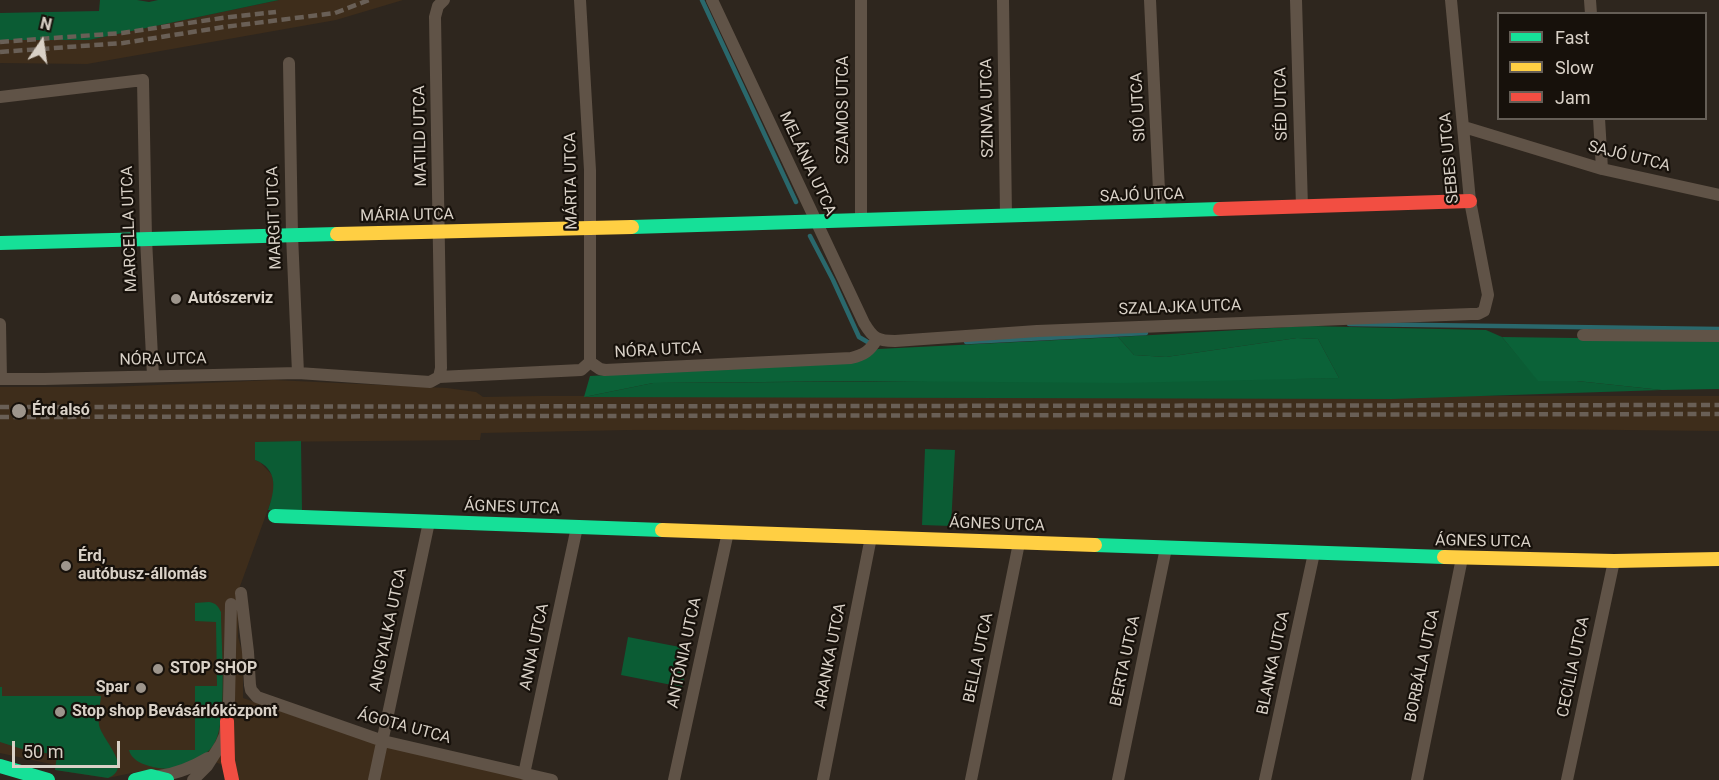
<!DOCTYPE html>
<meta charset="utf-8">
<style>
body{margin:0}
#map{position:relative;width:1719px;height:780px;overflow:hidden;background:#2e261e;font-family:Roboto,sans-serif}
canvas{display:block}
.legend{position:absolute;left:1497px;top:12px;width:210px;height:108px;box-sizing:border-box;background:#17110b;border:2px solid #655e56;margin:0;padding:8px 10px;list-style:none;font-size:18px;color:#d9d1c7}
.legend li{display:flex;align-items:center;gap:12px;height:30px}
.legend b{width:30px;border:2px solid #655e56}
.north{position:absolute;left:12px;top:12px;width:60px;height:60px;-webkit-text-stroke:4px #17110b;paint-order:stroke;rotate:13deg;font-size:16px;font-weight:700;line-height:24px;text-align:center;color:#d9d1c7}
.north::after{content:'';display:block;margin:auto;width:21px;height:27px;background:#d9d1c7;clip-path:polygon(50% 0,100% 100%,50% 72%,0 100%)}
.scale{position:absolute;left:12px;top:741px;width:108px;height:27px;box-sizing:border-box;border:3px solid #d9d1c7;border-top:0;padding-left:8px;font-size:18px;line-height:21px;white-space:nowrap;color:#d9d1c7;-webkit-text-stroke:4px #17110b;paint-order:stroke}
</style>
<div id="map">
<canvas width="1719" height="780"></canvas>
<ul class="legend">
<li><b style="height:8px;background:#16e098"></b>Fast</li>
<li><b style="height:8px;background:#ffcf43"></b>Slow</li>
<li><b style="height:8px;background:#f24e42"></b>Jam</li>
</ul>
<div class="north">N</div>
<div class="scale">50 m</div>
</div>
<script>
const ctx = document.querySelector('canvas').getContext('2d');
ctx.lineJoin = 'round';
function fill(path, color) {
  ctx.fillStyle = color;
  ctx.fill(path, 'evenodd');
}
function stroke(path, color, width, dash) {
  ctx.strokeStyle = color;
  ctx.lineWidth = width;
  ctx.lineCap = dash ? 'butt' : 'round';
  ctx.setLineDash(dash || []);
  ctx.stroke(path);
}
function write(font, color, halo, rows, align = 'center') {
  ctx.font = font + ' Roboto,sans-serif';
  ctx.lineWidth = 4.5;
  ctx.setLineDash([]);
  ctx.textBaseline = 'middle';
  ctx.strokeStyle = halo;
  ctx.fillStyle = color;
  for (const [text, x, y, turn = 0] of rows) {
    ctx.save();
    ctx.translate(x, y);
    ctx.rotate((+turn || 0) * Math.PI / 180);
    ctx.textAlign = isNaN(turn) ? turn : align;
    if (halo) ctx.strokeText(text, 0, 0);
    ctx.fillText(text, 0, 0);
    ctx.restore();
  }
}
fill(new Path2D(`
 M279,0h124l-67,20 -249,44 -87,-1v-23h89z
 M274,380l173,8 29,4 7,5 57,-1h1179v35l-189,-2 -902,1 -147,3 -1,7 -224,2 -1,18 5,2 12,13 3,15 -36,99 -1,48 5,18v43l133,46 155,36h-293l-2,-10 -34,-13 -24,12 -37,2 -33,7 -53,-8v-5l-55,-12v-366h110z`), '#3e2d1b');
fill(new Path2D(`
 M100,0h37l12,2 9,-2h121l-190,40h-89v-27l99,-2z
 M1307,326l179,4 16,7 37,44h38l85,9 -270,9 -808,-2 69,-14 686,-5 -21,-39 -21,-1 -131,19 -32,-2 -16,-18z
 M301,441l1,69h-34c7,-19 11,-41 -13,-50v-18z
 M925,449l30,1 -4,76 -29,-1z
 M209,602c7,1 9,4 12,10 0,29 7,111 -7,132 -6,10 -15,14 -25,19 -13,5 -16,7 -31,5 -11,-2 -26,-6 -29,-18h66v-64h22l-1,-64 -21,-1v-18z
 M628,637l62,12 -3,13 -5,-1 -5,3v8l6,-2 2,4 -3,13 -61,-12z
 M0,687h2v9h99c-1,9 -3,19 -2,29 3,15 35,43 9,53l-53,-8 2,-15 -35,-6 -22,-7z`), '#0b5c34');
fill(new Path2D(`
 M1118,337l16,18 32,2 131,-19 21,1 21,39 -216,5 -251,-2 -219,2 -69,14 6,-21 169,-9 104,-10 15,-8z
 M1502,337l217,3v49l-57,1 -85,-9h-39z`), '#0b6238');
stroke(new Path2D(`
 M702,0l94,202
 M810,236l23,44 26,57 12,7
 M1349,324l370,5
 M966,342l180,-9`), '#2a686c', 4.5);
stroke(new Path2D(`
 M580,0l10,170v192
 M712,0l152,323c9,15 13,18 31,18l142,-10 434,-17h7l6,-3 4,-16 -18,-94 -19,-201
 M861,0v220
 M1003,0l3,216
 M1150,0l10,212
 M1296,0l6,207
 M1590,0l1,14
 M289,63l3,172 6,138
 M0,97l143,-17 3,159 7,137
 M1599,118l3,51
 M1464,127l138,42 117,26
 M0,324l1,55
 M1583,335l136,1
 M590,362l10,7 5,1 246,-12c13,-3 19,-7 26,-19
 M439,377l142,-7 9,-8
 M0,379h44l254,-6 132,9 9,-5 2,-9 -6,-351 3,-11 6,-6
 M241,593l7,59 2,33 1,5 6,7 126,44 169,39
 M524,774l53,-247
 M159,776c17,-2 34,-9 49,-18
 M193,780l14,-14 14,-22 4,-9 4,-34 2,-97
 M374,780l55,-258
 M674,780l54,-248
 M823,780l48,-243
 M971,780l48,-237
 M1118,780l48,-232
 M1265,780l49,-227
 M1417,780l45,-222
 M1567,780l47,-219`), '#605347', 12);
stroke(new Path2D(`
 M632,227l588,-18
 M0,243l337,-9
 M275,516l387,14
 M1095,545l349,12
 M0,766l48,14
 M135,780l16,-4 16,4`), '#16e098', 14);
stroke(new Path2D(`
 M337,234l295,-7
 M662,530l433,15
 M1444,557l170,4 105,-2`), '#ffcf43', 14);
stroke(new Path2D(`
 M1220,209l250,-8
 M227,721l1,40 4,19`), '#f24e42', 14);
stroke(new Path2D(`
 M0,42l122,-9 100,-15 54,-6
 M0,52l123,-9 101,-16 111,-14 34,-13
 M0,407l1719,-2
 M0,417l1719,-3`), '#695f56', 4.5, [9, 4.5]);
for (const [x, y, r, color] of [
 [176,299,6,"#9d958c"],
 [19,411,8,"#9d958c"],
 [66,566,6,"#9d958c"],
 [158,669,6,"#9d958c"],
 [141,688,6,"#9d958c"],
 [60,712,6,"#9d958c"]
]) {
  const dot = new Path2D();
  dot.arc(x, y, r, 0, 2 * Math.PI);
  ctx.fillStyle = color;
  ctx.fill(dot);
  stroke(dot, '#17110b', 2);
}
write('16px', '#d9d1c7', '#17110b', [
 ["SÉD UTCA",1282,104,-91],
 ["SIÓ UTCA",1139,107,-93],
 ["SZINVA UTCA",988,108,-91],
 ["SZAMOS UTCA",844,110,-90],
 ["MATILD UTCA",421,136,-91],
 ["SAJÓ UTCA",1629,157,14],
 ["SEBES UTCA",1450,158,-95],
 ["MELÁNIA UTCA",807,164,65],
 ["MÁRTA UTCA",572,181,-91],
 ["SAJÓ UTCA",1142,196,-2],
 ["MÁRIA UTCA",407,216,-1],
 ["MARGIT UTCA",275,218,-92],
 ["MARCELLA UTCA",130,229,-92],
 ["SZALAJKA UTCA",1180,308,-2],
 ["NÓRA UTCA",658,351,-3],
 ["NÓRA UTCA",163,360,-1],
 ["ÁGNES UTCA",512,508,2],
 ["ÁGNES UTCA",997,525,2],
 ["ÁGNES UTCA",1483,542,1],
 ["ANGYALKA UTCA",389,630,-78],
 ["ANNA UTCA",535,647,-78],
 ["ANTÓNIA UTCA",685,653,-78],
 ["ARANKA UTCA",831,656,-79],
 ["BELLA UTCA",979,658,-78],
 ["BERTA UTCA",1126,661,-78],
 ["BLANKA UTCA",1274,663,-78],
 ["BORBÁLA UTCA",1423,666,-78],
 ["CECÍLIA UTCA",1574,667,-78],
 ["ÁGOTA UTCA",404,727,15]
]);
write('bold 16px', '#d9d1c7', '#17110b', [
 ["Autószerviz",188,299],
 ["Érd alsó",32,411],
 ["Érd,",78,557],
 ["autóbusz-állomás",78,575],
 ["STOP SHOP",170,669],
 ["Spar",129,688,"right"],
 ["Stop shop Bevásárlóközpont",72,712]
], 'left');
</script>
